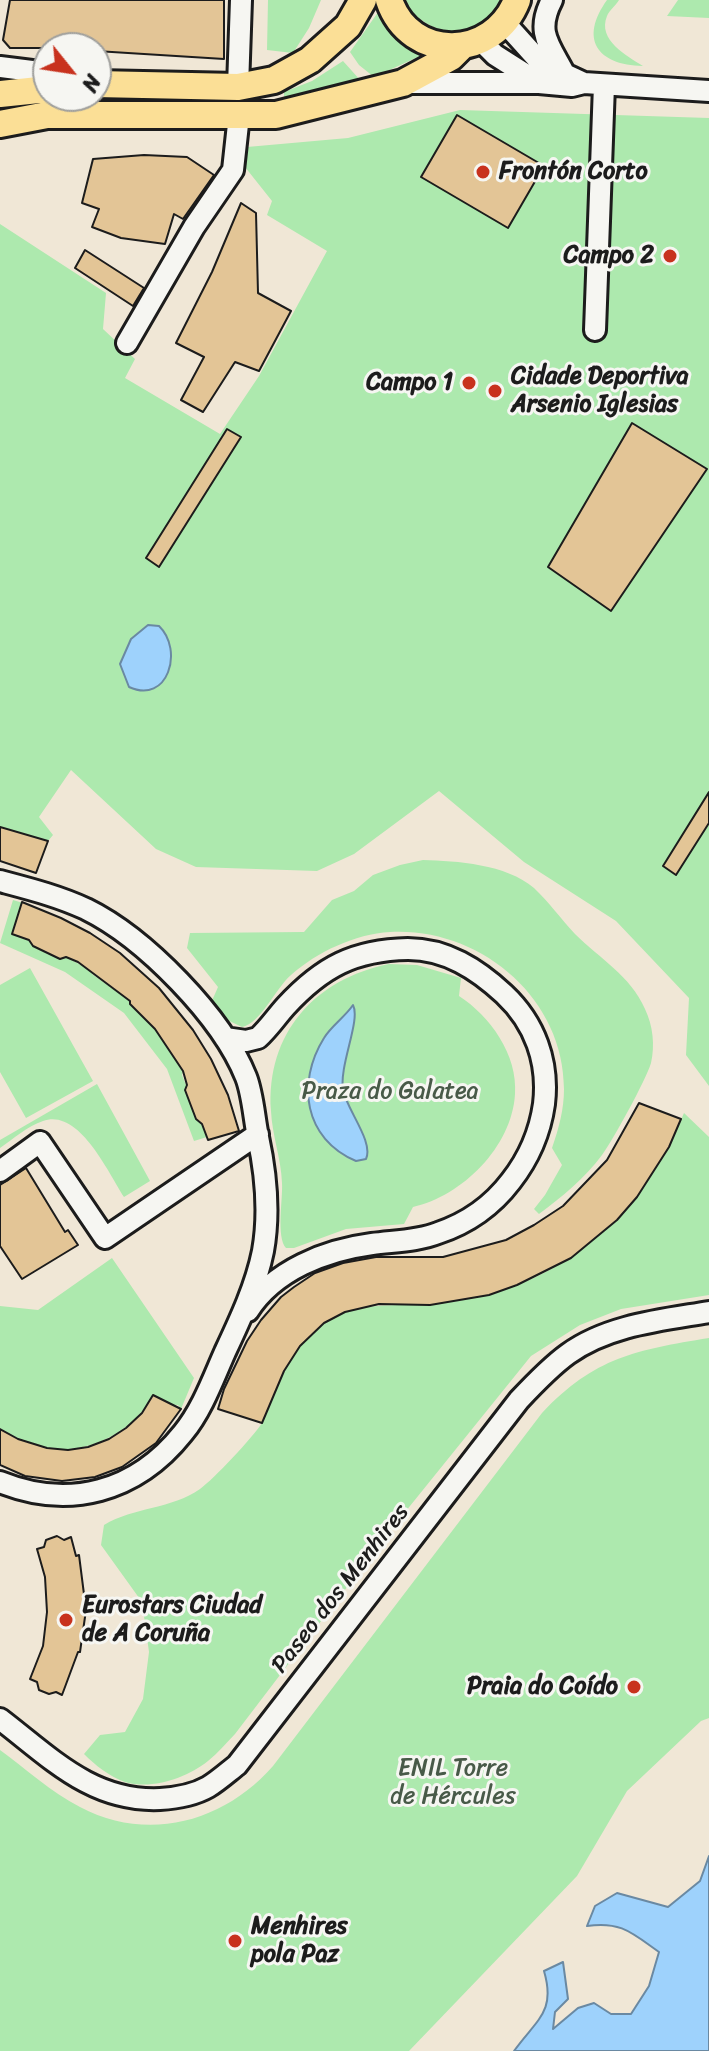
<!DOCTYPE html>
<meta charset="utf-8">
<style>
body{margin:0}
#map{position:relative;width:709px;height:2051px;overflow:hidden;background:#f0e7d6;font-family:Sriracha,sans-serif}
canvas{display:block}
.north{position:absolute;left:32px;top:32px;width:80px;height:80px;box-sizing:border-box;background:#f6f6f2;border:2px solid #9f9f9c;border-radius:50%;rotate:120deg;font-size:22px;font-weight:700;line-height:32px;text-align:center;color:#1c1c1c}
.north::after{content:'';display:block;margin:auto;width:28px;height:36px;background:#c8321e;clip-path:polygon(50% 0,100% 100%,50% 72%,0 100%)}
</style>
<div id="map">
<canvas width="709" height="2051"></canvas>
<div class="north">N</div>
</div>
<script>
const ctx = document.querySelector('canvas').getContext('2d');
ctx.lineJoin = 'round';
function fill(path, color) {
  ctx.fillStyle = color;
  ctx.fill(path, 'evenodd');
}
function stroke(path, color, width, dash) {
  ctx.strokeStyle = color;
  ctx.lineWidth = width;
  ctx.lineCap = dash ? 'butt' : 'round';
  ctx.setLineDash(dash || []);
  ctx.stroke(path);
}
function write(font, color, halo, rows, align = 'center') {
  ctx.font = font + ' Sriracha,sans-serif';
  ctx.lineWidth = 6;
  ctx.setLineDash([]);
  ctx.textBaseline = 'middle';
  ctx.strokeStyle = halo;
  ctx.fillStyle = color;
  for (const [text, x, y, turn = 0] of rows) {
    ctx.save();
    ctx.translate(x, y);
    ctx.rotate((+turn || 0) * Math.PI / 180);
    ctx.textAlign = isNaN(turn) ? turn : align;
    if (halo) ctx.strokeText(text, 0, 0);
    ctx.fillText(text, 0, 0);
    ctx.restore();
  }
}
fill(new Path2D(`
 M268,0h53l-12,28 -16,25 -26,-3z
 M402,0h99c-22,46 -74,38 -99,0z
 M607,0h12c-3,5 -10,11 -12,16 -10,24 20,40 36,50 -46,-1 -64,-27 -36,-66z
 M678,0h31v18l-42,-2z
 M381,8l48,44 -55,25 -15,-12 -9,-13z
 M343,61l18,20 -51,15 -26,3v-7l28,-11z
 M48,96l188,1 1,6 -120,-3 -100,6 -1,-6z
 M460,110l249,8v968l-23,-31 3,-57 -73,-77 -92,-59 -85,-71 -85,63 -37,17 -121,-4 -40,-18 -85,-79 -32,47 14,18 -5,6 -48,-14v-603l106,69 -3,36 32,30 -10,19 95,56 39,-58 68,-125 -60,-36 5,-14 -27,-34 2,-20 101,-9z
 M423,860c34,1 83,4 111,28 15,14 27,31 41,46 25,25 55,41 70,75 8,17 10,36 6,54 -5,17 -38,77 -49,92 -17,23 -40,42 -63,59l-5,-5 11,-14 17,-30 -10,-17c7,-20 12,-39 12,-59 0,-92 -85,-162 -174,-157 -35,2 -73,20 -99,43 -16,14 -30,48 -49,52l-21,-10 -10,-14 7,-16 -31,-39 3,-15 114,-1 28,-32 22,-9 19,-16 27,-10z
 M13,900l10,3 -5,13 15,25v5l27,13 4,-3 28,15v3l38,27v4l25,24 28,43 -1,3 25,62 -13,4 -27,-72 -43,-56 -59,-41 -65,-29z
 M389,964l28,1 44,13 -2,18c31,20 59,59 56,98 -3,53 -53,102 -102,113l-9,17 -58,5 -52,19h-8c-10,-11 -3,-49 -4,-65 -1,-25 -10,-48 -11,-72 -5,-78 44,-132 118,-147z
 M30,968l63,113 -67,37 -26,-46v-87z
 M97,1084l53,97 -26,16c-16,-25 -45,-89 -81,-76 -15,5 -30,18 -43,27v-8z
 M684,1113l25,24v158l-88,14 -41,16 -49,31 -142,176 -154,202c-9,9 -17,19 -27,27 -21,17 -56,29 -83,21 -15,-5 -30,-17 -41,-28l16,-19 25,-3 18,-33 6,-47 -7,-50 -41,-57 3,-20c30,-18 68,-16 96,-36 14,-10 53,-52 62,-66 5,-9 6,-20 11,-29 12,-27 27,-56 53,-72 34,-22 68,-15 106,-18 121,-10 205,-81 252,-191z
 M112,1258l82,120 -13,31 -3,-4 -30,-1c-35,48 -100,61 -148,24v-122l38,4z
 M709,1338v380l-8,3 -74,70 -50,85 -168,175h-409v-301c26,19 51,42 80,57 68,36 144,15 193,-41l269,-353c53,-56 94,-63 167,-75z`), '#ade9ae');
const water = new Path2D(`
 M148,625l11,1c25,24 9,79 -30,61l-9,-23 11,-25z
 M353,1005c8,15 -14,60 -10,85 4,20 31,52 23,69l-10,2c-52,-22 -60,-78 -32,-123 7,-12 21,-21 29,-33z
 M709,1856v195h-195c23,-32 42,-39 30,-80l19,-9 5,37 -13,13 -2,17 25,-21 16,-5 17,11h20l18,-28 10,-34c-27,-19 -38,-31 -72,-26l8,-20 22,-13 51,14 32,-26z`);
fill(water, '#9ed2fc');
stroke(water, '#6a89a2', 2);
const building = new Path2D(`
 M10,0h214v59l-128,-8v-3h-86l-7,-8z
 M457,115l87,51 -36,62 -87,-51z
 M144,155l43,2 27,18 -31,44 -9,-5 -9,30 -44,-6 -29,-11 7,-18 -17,-6 11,-44z
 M241,203l15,10 2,80 33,18 -32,60 -24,-9 -32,50 -22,-12 23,-43 -28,-14 36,-71z
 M85,250l59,38 -11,18 -58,-38z
 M632,423l75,46 -96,142 -63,-44z
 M227,429l14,8 -82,130 -13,-9z
 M709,792v31l-33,52 -13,-9z
 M0,827l48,14 -12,32 -36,-12z
 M22,902l39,16 29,15 30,20 39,35 34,42 18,29 17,36 11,36 -31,9 -6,-16 -6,-5 -11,-29 2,-5 -4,-14 -28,-42 -25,-25v-3l-52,-39 -12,-5 -6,2 -27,-13 -4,-6 -17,-6z
 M639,1103l42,16 -12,28 -32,50 -20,23 -46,38 -54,27 -28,10 -59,10 -51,-1 -34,8 -21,11 -24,23 -16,25 -22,52 -44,-14 6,-20 23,-48 14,-21 20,-23 13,-10 21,-14 28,-10 33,-6h67l63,-17 28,-15 29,-19 44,-46z
 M26,1168l39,64 3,-2 10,15 -56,34 -22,-33v-61z
 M153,1395l28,14 -25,34 -34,24 -27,10 -33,4 -37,-5 -25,-11v-36l18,10 29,9 21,2 20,-3 21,-8 17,-11 16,-15z
 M57,1536l7,4 7,-3 5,19 3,-1 7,55 -6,42h-2l-16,43 -6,-3 -7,2 -10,-4 -2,-8 -7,-3 13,-33 4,-34 -2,-35 -8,-28 7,-2 2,-7z`);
fill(building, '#e3c596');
stroke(building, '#1c1c1c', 2);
const minor = new Path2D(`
 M552,0c-16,31 -4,43 11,71
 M505,23l36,40 43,20
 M481,41l14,14 44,28
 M0,67l48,6
 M403,83h136l33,3 12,-3 125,8
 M238,87l3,-87
 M595,330l9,-245
 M127,343l67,-116 39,-57 6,-55
 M0,881c30,8 58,15 86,28 59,29 136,108 160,168 7,18 8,41 12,60 8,37 12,75 5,114 -7,35 -23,69 -38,101 -12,27 -23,58 -42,81 -47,59 -114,77 -183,49
 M225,1038l21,3 12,-3c11,-10 18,-21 28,-32 36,-39 68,-56 122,-57 38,0 69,20 96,45 31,29 45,68 40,110 -4,28 -15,54 -33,77 -19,25 -43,42 -73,52 -20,8 -44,8 -66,11 -46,6 -98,26 -124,67
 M0,1171l40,-29 65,96 153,-104
 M0,1719c51,39 92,83 160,80 16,-1 34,-4 48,-12 10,-6 20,-15 29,-22l282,-365c15,-16 31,-33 49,-46 40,-29 94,-34 141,-42`);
const major = new Path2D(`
 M389,0c21,63 105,60 128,0
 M96,84l142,3 36,-7 36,-20 38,-34 15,-26
 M0,94l48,-5
 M0,124l47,-9h229l127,-32 48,-26 11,-11`);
stroke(minor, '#1c1c1c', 26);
stroke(major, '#1c1c1c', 32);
stroke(minor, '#f6f6f2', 20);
stroke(major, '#fbdf96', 26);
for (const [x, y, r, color] of [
 [483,172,8,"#c8321e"],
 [670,256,8,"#c8321e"],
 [469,383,8,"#c8321e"],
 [495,391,8,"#c8321e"],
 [66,1620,8,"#c8321e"],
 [634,1687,8,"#c8321e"],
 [235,1941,8,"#c8321e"]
]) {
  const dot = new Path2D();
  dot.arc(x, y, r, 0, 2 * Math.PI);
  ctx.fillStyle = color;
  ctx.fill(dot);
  stroke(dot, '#f6f6f2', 3);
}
write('bold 24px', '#1c1c1c', '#f6f6f2', [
 ["Frontón Corto",499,172],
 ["Campo 2",654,256,"right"],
 ["Cidade Deportiva",511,377],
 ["Arsenio Iglesias",511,405],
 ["Campo 1",453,383,"right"],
 ["Eurostars Ciudad",82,1606],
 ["de A Coruña",82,1634],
 ["Praia do Coído",618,1687,"right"],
 ["Menhires",251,1927],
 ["pola Paz",251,1955]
], 'left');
write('24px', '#485a48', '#f6f6f2', [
 ["Praza do Galatea",390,1092],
 ["ENIL Torre",453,1769],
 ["de Hércules",453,1797]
]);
write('24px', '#1c1c1c', '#f6f6f2', [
 ["Paseo dos Menhires",341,1589,-52]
]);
</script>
